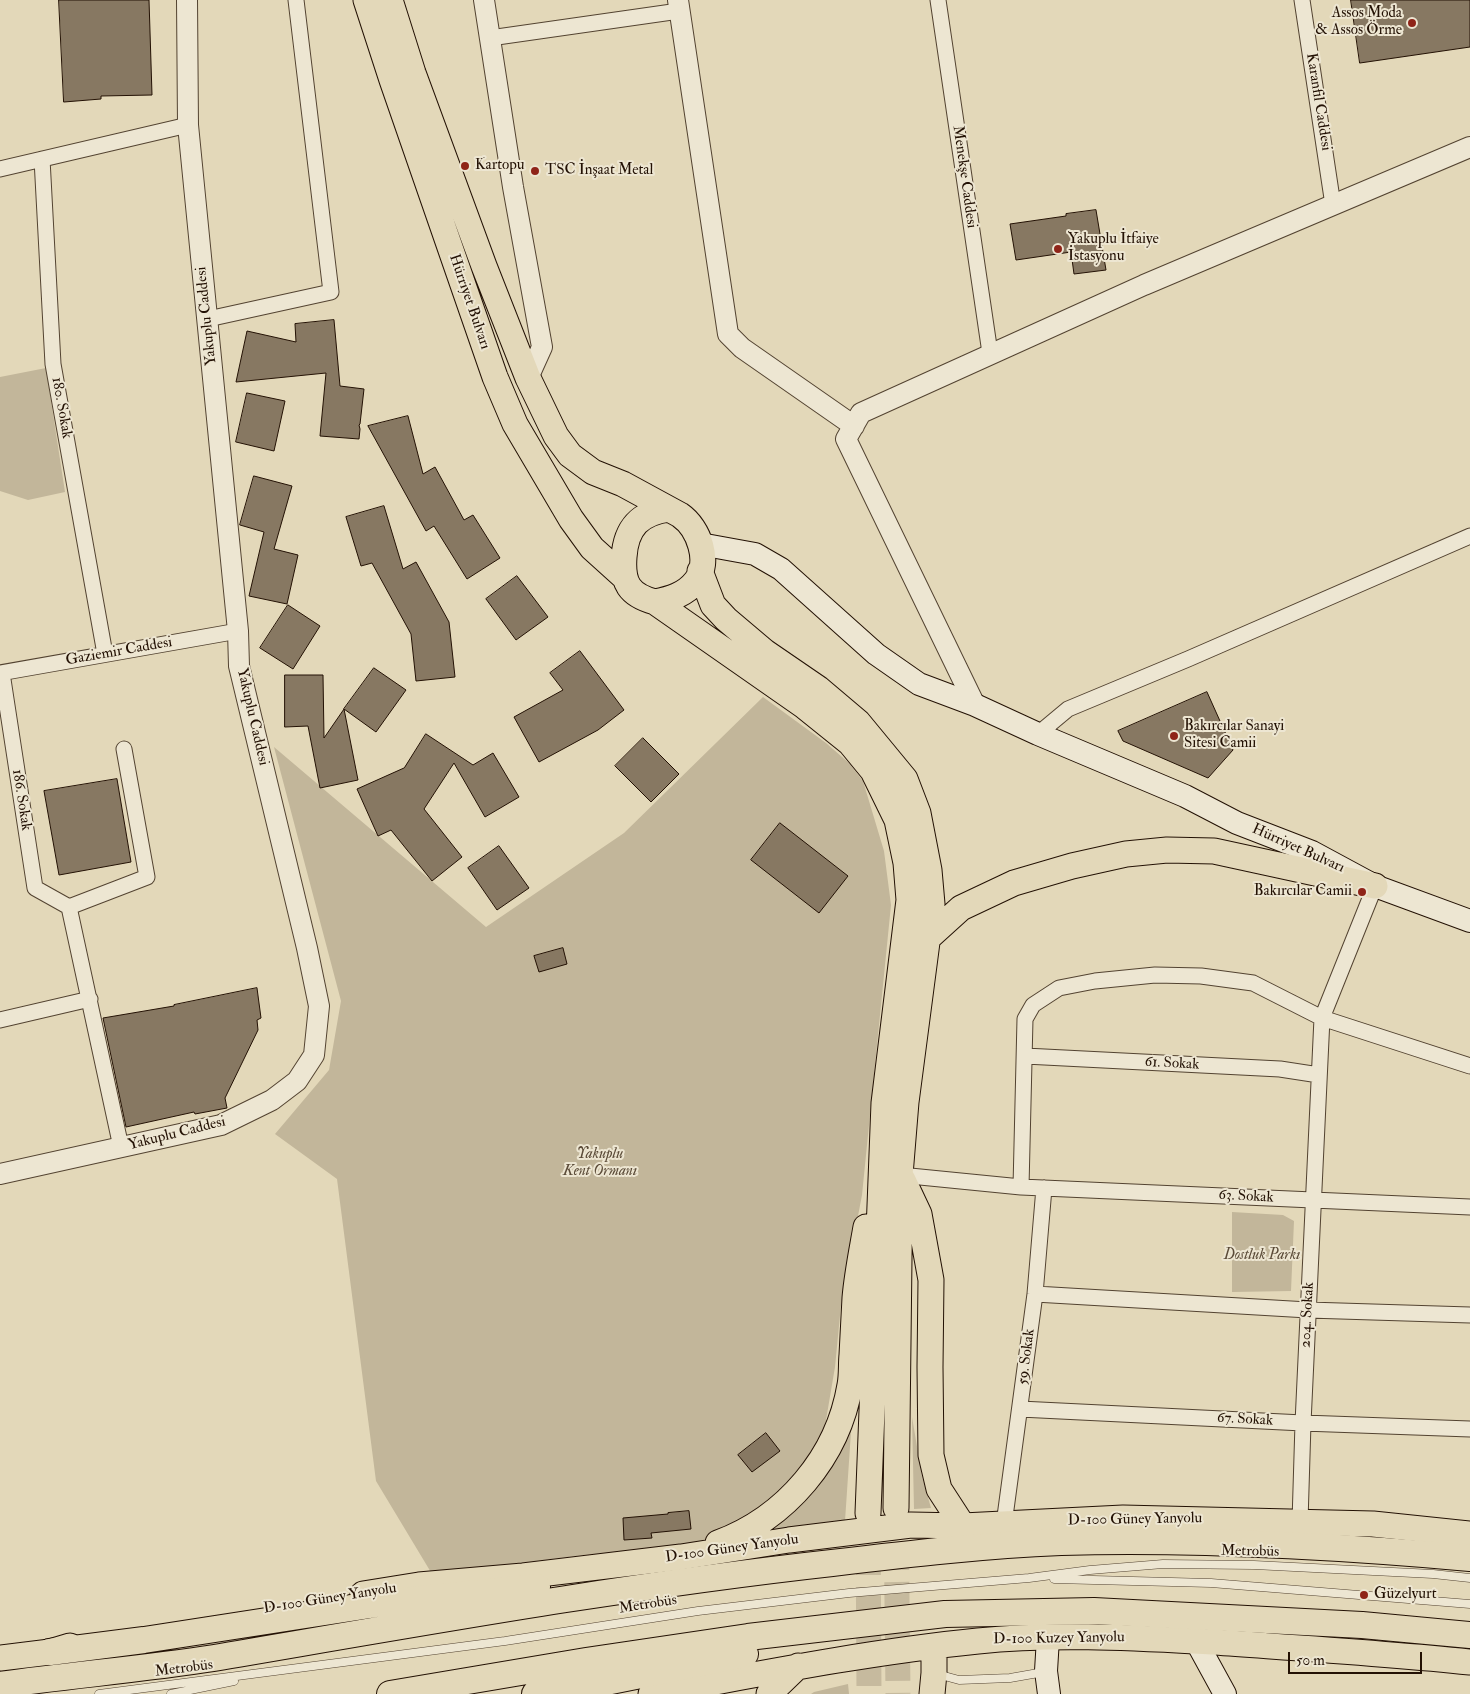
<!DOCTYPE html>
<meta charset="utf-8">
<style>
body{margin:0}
#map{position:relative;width:1470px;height:1694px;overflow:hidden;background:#e3d8b9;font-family:"IM FELL Double Pica",serif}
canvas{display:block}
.scale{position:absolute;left:1288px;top:1652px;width:134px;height:22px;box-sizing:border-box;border:2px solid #231104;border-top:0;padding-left:6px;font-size:15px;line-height:18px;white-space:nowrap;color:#231104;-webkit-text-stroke:4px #ede6d2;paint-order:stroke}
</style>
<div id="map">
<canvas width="1470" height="1694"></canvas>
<div class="scale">50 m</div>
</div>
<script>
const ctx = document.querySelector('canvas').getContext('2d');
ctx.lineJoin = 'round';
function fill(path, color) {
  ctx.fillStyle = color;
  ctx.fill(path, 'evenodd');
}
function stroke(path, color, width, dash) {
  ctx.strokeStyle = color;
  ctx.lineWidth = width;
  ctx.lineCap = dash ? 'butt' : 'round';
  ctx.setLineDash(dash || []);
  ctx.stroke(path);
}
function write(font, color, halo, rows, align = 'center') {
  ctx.font = font + ' "IM FELL Double Pica",serif';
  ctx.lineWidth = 4;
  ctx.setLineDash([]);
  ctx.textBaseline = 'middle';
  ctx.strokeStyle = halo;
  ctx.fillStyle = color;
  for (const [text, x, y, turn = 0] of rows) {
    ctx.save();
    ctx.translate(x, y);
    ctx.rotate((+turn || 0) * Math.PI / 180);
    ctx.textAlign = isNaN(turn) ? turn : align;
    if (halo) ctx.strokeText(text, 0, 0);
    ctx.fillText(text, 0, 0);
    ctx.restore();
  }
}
fill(new Path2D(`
 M46,368l19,124 -37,8 -28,-9v-114z
 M763,697l63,46 23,20 14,18 21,70 7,54 -29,290 -21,110 -6,62 -10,59 -24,42 -25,28 -47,34 -45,17 -100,8 -152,19 -56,-93 -39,-302 -62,-45 54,-64 12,-69 -67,-254 212,180 138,-94z
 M1232,1212l51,3 11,6 -3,70 -59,1z
 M853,1402l-8,119 -43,4 -26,12 -18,1z
 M912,1417l10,59 9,32 -17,1z
 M848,1684l1,10h-38l3,-2z`), '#c2b69a');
const building = new Path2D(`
 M59,0h90l3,95 -51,1v3l-37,3z
 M1351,0h119v47l-110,16z
 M1096,210l10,60 -32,4 -3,-22 -55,8 -6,-36 56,-8v-2z
 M334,320l6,66 24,3 -4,35 -1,1 1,4 -1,10 -39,-3 6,-63 -90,9 11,-51 49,11 -1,-18z
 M247,393l38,8 -11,50 -38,-9z
 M408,416l15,58 12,-7 29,53 9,-5 27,43 -33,21 -33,-53 -8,5 -58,-105z
 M254,476l38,10 -18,63 24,6 -11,49 -38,-8 15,-64 -24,-7z
 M384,506l19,63 13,-7 33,60 6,55 -39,4 -5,-47 -39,-71 -11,3 -15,-49z
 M517,576l31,41 -32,23 -30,-41z
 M288,605l32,21 -27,43 -33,-21z
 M580,651l44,59 -26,20 -59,32 -25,-45 49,-27 -13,-17z
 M374,668l32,22 -30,42 -32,-23z
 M285,675h38l1,63 20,-29 14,71 -38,8 -12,-62 -23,1z
 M1207,692l26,58 -25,28 -85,-37 -5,-10z
 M426,734l47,31 20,-12 26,44 -34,20 -31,-54 -30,46 38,48 -30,24 -41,-51 -13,6 -21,-47 47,-21z
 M643,738l36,36 -28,28 -36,-36z
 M117,779l14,83 -72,13 -15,-84z
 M780,823l68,53 -29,37 -68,-53z
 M499,846l30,42 -32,22 -29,-42z
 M563,948l4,16 -28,8 -5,-16z
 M257,988l4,30 -4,2 1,10 -33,68 2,10 -32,6 -1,-2 -68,15 -23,-109 71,-12v-1z
 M766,1433l14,18 -28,21 -14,-17z
 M689,1511l2,18 -40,4 1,5 -28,2 -1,-22 45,-4v-1z`);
fill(building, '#877862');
stroke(building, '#231104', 1);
stroke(new Path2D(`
 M896,1508l2,186
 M868,1513l1,181`), '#c6ba9e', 25, [25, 12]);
const service = new Path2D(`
 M1054,1579l157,4 259,21
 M937,1674l22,6 51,-2 34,-6
 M99,1694l406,-53 193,-30 151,-18 180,-15 61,-8 73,-6 91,1 179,9 37,4
 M171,1694l63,-13`);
const minor = new Path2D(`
 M938,0l52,353
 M1302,0l31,205
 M490,38l189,-27
 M42,159l11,205 52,290
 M0,169l188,-44
 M208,319l123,-27 -35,-292
 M0,673l238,-42
 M2,673l33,215 34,19 52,240
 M1038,734l30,-25 120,-50 282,-123
 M1375,886l-53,132 148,48
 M69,907l78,-30 -23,-128
 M0,1020l90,-21
 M1025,1056l255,13 39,6
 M900,1175l121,12 449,20
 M1021,1187l4,-168 8,-14 26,-17 36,-7 60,-6 46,1 52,7 69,35 -19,405 -3,99
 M1035,1294l273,16 162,5
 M1020,1409l283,14 167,6
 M1004,1524l31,-230 9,-106`);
const tertiary = new Path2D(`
 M484,0l29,187 29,160 -14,31
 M678,0l50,334 14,14 112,78
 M975,705l-129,-266 15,-26 283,-128 326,-138
 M0,1174l221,-49 51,-25 25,-19 17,-26 5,-49 -12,-58 -68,-282 -1,-35 -50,-506 -1,-125`);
const secondary = new Path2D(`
 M700,544l55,10 26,15 95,85 43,30 56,21 63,29 147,62 52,27 75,29 63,34 95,35
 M1048,1638l-2,33 3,23
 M1196,1641l29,53`);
const primary = new Path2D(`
 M366,0l26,80 103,297 20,47 56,95 21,29 31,28
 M390,0l23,73 71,193 44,112 28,58 14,19 23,17 30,12 57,31c19,13 31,47 16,66 -11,14 -26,18 -41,21
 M669,509c-29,4 -43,18 -45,48 -2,26 5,38 31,45l149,104 46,37 23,28 24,49 9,43 3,37 -25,203 -16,410
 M700,571l13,34 13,14 39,33 54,37 39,33 47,57 13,34 11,57 3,34 -26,198 -6,73 -4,333
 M929,937l32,-29 53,-25 58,-17 54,-12 41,-4 47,1 161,35
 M903,1180l16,34 12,66 -1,87 1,88 8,34 24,37
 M718,1543c68,-25 120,-86 132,-158 2,-10 1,-21 2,-30 1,-19 2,-38 3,-57 2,-24 7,-48 11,-71
 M363,1594l56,-9 104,-9 158,-19 108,-17 122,-15 52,1 160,-8 250,6 97,10
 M0,1658l50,-6 20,-6
 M651,1694c108,-20 217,-42 327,-53 78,-8 158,-3 236,1 85,6 171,11 256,20
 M769,1694l29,-28
 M932,1694l2,-21v-26`);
const trunk = new Path2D(`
 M50,1652l94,-12 239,-37 154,-16
 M0,1685c71,-10 143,-16 214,-27 206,-35 410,-72 618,-95 76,-9 153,-18 229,-21 137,-4 273,4 409,16
 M390,1694l196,-33 162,-24 197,-23 149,-3 268,14 108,10
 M535,1694l66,-11 144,-29`);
stroke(service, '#534331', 9);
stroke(minor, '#534331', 17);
stroke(tertiary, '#534331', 22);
stroke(secondary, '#231104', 24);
stroke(primary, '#231104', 27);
stroke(trunk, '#231104', 28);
stroke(service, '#ede6d2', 8);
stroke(minor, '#ede6d2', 15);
stroke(tertiary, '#ede6d2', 20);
stroke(secondary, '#ede6d2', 22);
stroke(primary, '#e3d8b9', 25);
stroke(trunk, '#e3d8b9', 26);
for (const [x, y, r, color] of [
 [1412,23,5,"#8f2418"],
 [465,166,5,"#8f2418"],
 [535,171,5,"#8f2418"],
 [1058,249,5,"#8f2418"],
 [1174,736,5,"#8f2418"],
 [1362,892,5,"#8f2418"],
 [1364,1595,5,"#8f2418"]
]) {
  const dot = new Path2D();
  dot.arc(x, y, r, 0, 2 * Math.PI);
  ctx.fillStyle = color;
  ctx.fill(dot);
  stroke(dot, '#ede6d2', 2);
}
write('15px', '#231104', '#ede6d2', [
 ["Assos Moda",1402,14,"right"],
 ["& Assos Örme",1402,31,"right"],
 ["Kartopu",475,166],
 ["TSC İnşaat Metal",545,171],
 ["Yakuplu İtfaiye",1068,240],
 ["İstasyonu",1068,257],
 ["Bakırcılar Sanayi",1184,727],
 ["Sitesi Camii",1184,744],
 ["Bakırcılar Camii",1352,892,"right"],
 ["Güzelyurt",1374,1595]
], 'left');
write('15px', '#231104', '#ede6d2', [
 ["Karanfil Caddesi",1318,102,81],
 ["Menekşe Caddesi",964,177,82],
 ["Hürriyet Bulvarı",469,302,71],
 ["Yakuplu Caddesi",207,316,-96],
 ["180. Sokak",61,408,80],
 ["Gaziemir Caddesi",119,652,-10],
 ["Yakuplu Caddesi",252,717,77],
 ["186. Sokak",21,800,81],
 ["Hürriyet Bulvarı",1298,849,24],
 ["61. Sokak",1172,1064,3],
 ["Yakuplu Caddesi",177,1134,-14],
 ["63. Sokak",1246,1197,3],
 ["204. Sokak",1308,1315,-87],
 ["59. Sokak",1027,1357,-83],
 ["67. Sokak",1245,1420,3],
 ["D-100 Güney Yanyolu",1135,1520,-1],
 ["D-100 Güney Yanyolu",732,1549,-8],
 ["Metrobüs",1250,1552,1],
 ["D-100 Güney Yanyolu",330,1599,-9],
 ["Metrobüs",648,1605,-9],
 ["D-100 Kuzey Yanyolu",1059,1639,-1],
 ["Metrobüs",184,1669,-7]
]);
write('italic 15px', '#5b4b38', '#ede6d2', [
 ["Yakuplu",600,1155],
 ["Kent Ormanı",600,1172],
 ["Dostluk Parkı",1262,1256]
]);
</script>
